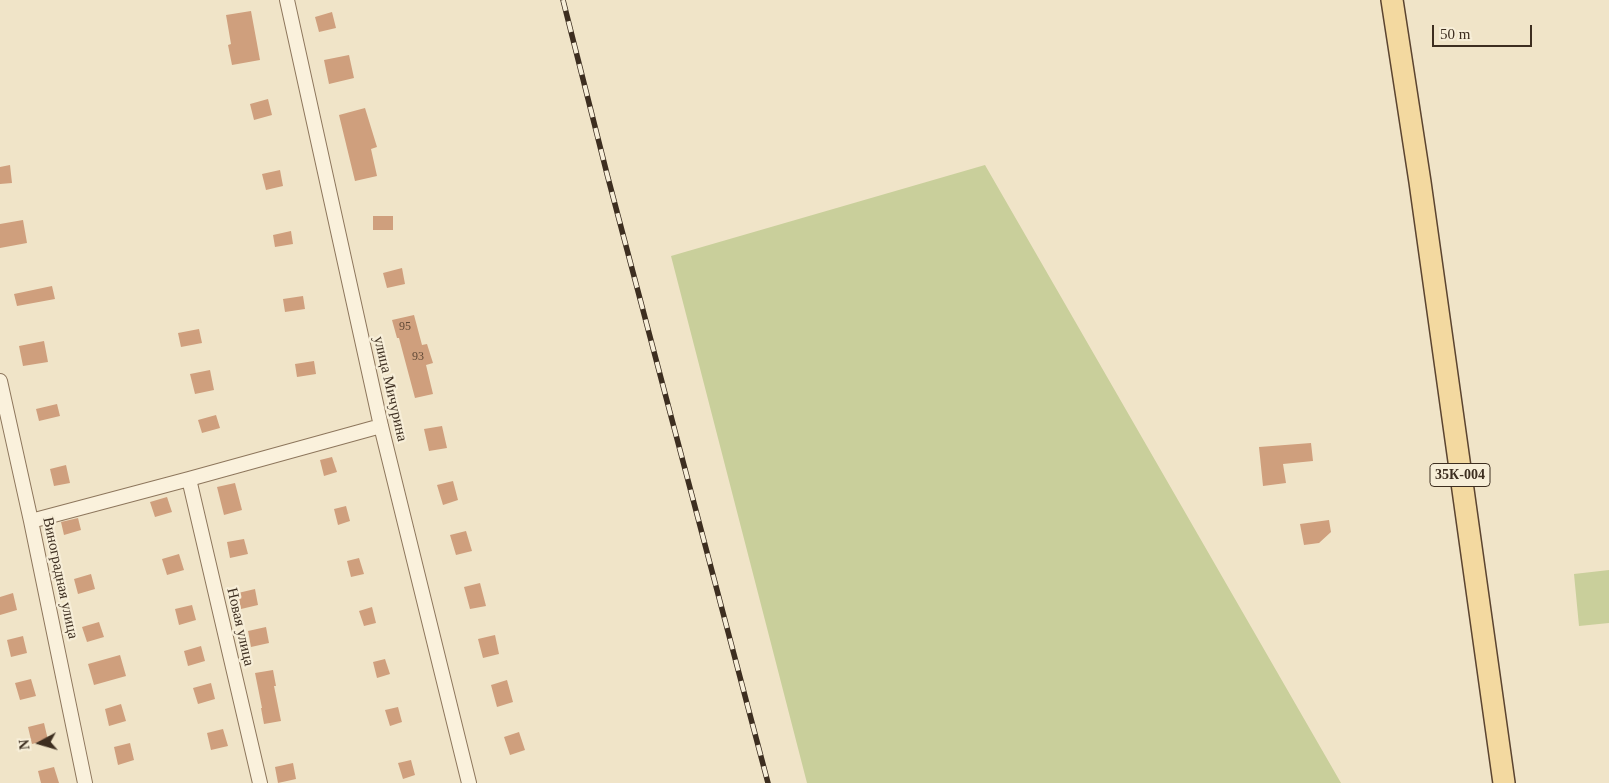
<!DOCTYPE html>
<meta charset="utf-8">
<style>
body{margin:0}
#map{position:relative;width:1609px;height:783px;overflow:hidden;background:#f0e4c8;font-family:"Times New Roman",serif}
canvas{display:block}
.north{position:absolute;left:15px;top:718px;width:50px;height:50px;-webkit-text-stroke:4px #f7eed8;paint-order:stroke;rotate:264deg;font-size:14px;font-weight:700;line-height:20px;text-align:center;color:#3d2e20}
.north::after{content:'';display:block;margin:auto;width:18px;height:22px;background:#3d2e20;clip-path:polygon(50% 0,100% 100%,50% 72%,0 100%)}
.scale{position:absolute;left:1432px;top:25px;width:100px;height:22px;box-sizing:border-box;border:2px solid #3d2e20;border-top:0;padding-left:6px;font-size:15px;line-height:18px;white-space:nowrap;color:#3d2e20;-webkit-text-stroke:4px #f7eed8;paint-order:stroke}
</style>
<div id="map">
<canvas width="1609" height="783"></canvas>
<div class="north">N</div>
<div class="scale">50 m</div>
</div>
<script>
const ctx = document.querySelector('canvas').getContext('2d');
ctx.lineJoin = 'round';
function fill(path, color) {
  ctx.fillStyle = color;
  ctx.fill(path, 'evenodd');
}
function stroke(path, color, width, dash) {
  ctx.strokeStyle = color;
  ctx.lineWidth = width;
  ctx.lineCap = dash ? 'butt' : 'round';
  ctx.setLineDash(dash || []);
  ctx.stroke(path);
}
function write(font, color, halo, rows, align = 'center') {
  ctx.font = font + ' "Times New Roman",serif';
  ctx.lineWidth = 4.5;
  ctx.setLineDash([]);
  ctx.textBaseline = 'middle';
  ctx.strokeStyle = halo;
  ctx.fillStyle = color;
  for (const [text, x, y, turn = 0] of rows) {
    ctx.save();
    ctx.translate(x, y);
    ctx.rotate((+turn || 0) * Math.PI / 180);
    ctx.textAlign = isNaN(turn) ? turn : align;
    if (halo) ctx.strokeText(text, 0, 0);
    ctx.fillText(text, 0, 0);
    ctx.restore();
  }
}
fill(new Path2D(`
 M985,165l356,618h-534l-136,-527z
 M1609,570v53l-30,3 -5,-52z`), '#c9cf9b');
fill(new Path2D(`
 M251,11l9,49 -28,5 -4,-20 3,-1 -5,-29z
 M332,12l4,16 -17,4 -4,-15z
 M349,55l5,23 -25,6 -5,-24z
 M268,99l4,16 -18,5 -4,-16z
 M365,108l12,39 -6,2 6,27 -22,5 -16,-66z
 M10,165l2,18 -12,1v-17z
 M280,170l3,16 -17,4 -4,-16z
 M373,216h20v14h-20z
 M23,220l4,23 -27,5v-24z
 M291,231l2,13 -18,3 -2,-12z
 M402,268l3,16 -18,4 -4,-15z
 M52,286l3,13 -38,7 -3,-12z
 M303,296l2,13 -20,3 -2,-13z
 M414,315l8,30 5,-1 6,19 -7,2 7,29 -18,4 -16,-60h-2l-5,-18z
 M199,329l3,14 -21,4 -3,-14z
 M44,341l4,21 -25,4 -4,-20z
 M314,361l2,13 -19,3 -2,-13z
 M210,370l4,20 -19,4 -5,-20z
 M57,404l3,12 -21,5 -3,-12z
 M216,415l4,13 -18,5 -4,-13z
 M442,426l5,22 -18,3 -5,-22z
 M1311,443l2,18 -30,3 3,19 -23,3 -4,-39z
 M332,457l5,15 -13,4 -4,-16z
 M66,465l4,18 -16,3 -4,-17z
 M453,481l5,19 -15,5 -6,-20z
 M235,483l7,27 -18,5 -7,-28z
 M167,497l5,15 -17,5 -5,-15z
 M346,506l4,15 -12,4 -4,-16z
 M78,518l3,12 -17,5 -3,-13z
 M1329,520l2,12 -12,11 -15,2 -4,-21z
 M466,531l6,20 -16,4 -6,-20z
 M244,539l4,15 -18,4 -3,-16z
 M179,554l5,16 -17,5 -5,-16z
 M359,558l5,16 -13,3 -4,-16z
 M91,574l4,15 -17,5 -4,-15z
 M480,583l6,23 -16,3 -6,-22z
 M255,589l3,16 -17,4 -3,-16z
 M13,593l4,17 -17,5v-18z
 M192,605l4,15 -17,5 -4,-16z
 M372,607l4,16 -12,3 -5,-15z
 M99,622l5,15 -17,5 -5,-15z
 M266,627l3,16 -18,4 -3,-16z
 M495,635l4,19 -16,4 -5,-19z
 M23,636l4,17 -16,4 -4,-17z
 M201,646l4,15 -17,5 -4,-15z
 M120,655l6,21 -32,9 -6,-21z
 M385,659l5,15 -13,4 -4,-16z
 M273,670l3,16h-2l7,35 -17,3 -3,-16h1l-7,-35z
 M31,679l5,17 -16,4 -5,-17z
 M507,680l6,22 -16,5 -6,-22z
 M211,683l4,16 -17,5 -5,-16z
 M121,704l5,17 -17,5 -4,-17z
 M398,707l4,15 -12,4 -5,-16z
 M44,723l4,17 -16,4 -4,-17z
 M223,729l5,17 -17,4 -4,-17z
 M519,732l6,18 -15,5 -6,-18z
 M130,743l4,17 -16,5 -4,-18z
 M411,760l4,15 -12,4 -5,-16z
 M293,763l3,16 -18,4 -3,-16z
 M54,767l5,16h-18l-3,-12z`), '#cf9f7d');
const minor = new Path2D(`
 M287,0l94,426 88,357
 M0,381l31,140 54,262
 M189,479l71,304
 M31,521l158,-42 192,-53`);
const primary = new Path2D(`
 M1392,0l28,182 84,601`);
stroke(minor, '#8d765c', 16);
stroke(primary, '#5b4430', 24);
stroke(minor, '#faf1dc', 14);
stroke(primary, '#f3d9a0', 21);
const rail = new Path2D(`
 M563,0l44,174 161,609`);
stroke(rail, '#3d2e20', 5.5);
stroke(rail, '#f7eed8', 4, [11]);
write('12px', '#624a37', null, [
 ["95",405,327],
 ["93",418,357]
]);
for (const [x, y, w] of [
 [1460,475,60]
]) {
  const box = new Path2D();
  box.roundRect(x - w / 2, y - 11.5, w, 23, 4);
  ctx.fillStyle = '#f7eed8';
  ctx.fill(box);
  stroke(box, '#3d2e20', 1);
}
write('bold 14px', '#3d2e20', null, [
 ["35К-004",1460,475]
]);
write('15px', '#3d2e20', '#f7eed8', [
 ["улица Мичурина",390,389,77],
 ["Виноградная улица",60,578,78],
 ["Новая улица",240,627,77]
]);
</script>
